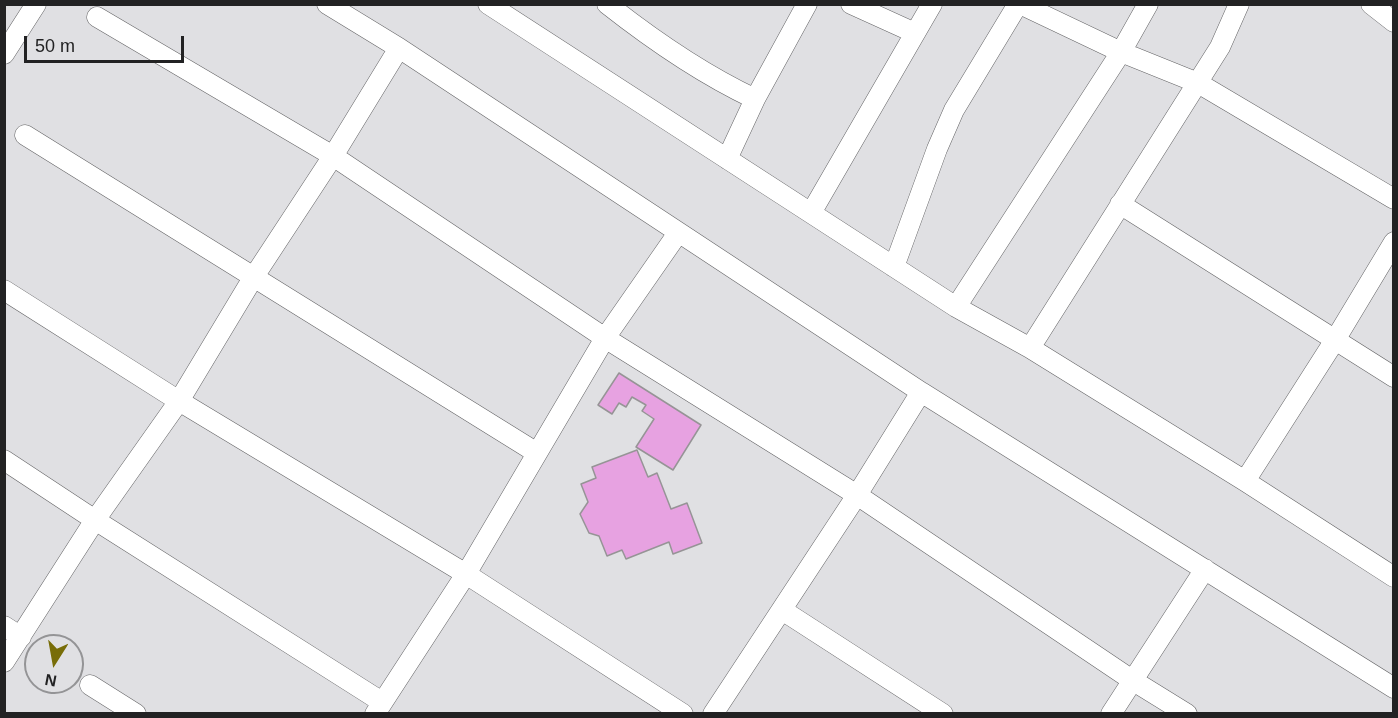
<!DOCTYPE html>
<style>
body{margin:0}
#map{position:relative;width:1398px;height:718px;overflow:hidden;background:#e0e0e3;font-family:Helvetica,sans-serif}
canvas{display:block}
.frame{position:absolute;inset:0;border:6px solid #222223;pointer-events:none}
.north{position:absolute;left:24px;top:634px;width:60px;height:60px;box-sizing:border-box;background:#e0e0e3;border:2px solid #949496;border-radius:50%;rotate:191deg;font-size:16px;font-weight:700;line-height:24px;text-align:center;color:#222223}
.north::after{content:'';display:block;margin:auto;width:21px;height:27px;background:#786d08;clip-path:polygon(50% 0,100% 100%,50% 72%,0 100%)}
.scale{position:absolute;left:24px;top:36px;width:160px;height:27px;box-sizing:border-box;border:3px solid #222223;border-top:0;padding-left:8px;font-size:18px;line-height:21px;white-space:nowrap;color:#222223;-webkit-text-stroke:4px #e0e0e3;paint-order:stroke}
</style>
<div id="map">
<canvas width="1398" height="718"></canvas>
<div class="frame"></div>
<div class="north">N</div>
<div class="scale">50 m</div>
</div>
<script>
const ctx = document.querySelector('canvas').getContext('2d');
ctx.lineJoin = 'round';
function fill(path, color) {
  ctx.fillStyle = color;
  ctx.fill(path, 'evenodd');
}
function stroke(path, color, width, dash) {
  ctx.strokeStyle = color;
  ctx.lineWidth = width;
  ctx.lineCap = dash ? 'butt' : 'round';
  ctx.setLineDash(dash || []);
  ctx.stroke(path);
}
const building = new Path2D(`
 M619,373l82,52 -28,45 -37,-23 18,-28 -12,-8 4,-6 -14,-8 -6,10 -7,-4 -7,11 -14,-9z
 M637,450l11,27 9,-4 14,36 16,-6 15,40 -29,11 -4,-12 -43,17 -4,-9 -15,6 -8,-20 -10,-3 -9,-19 8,-12 -7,-18 15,-6 -4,-11z`);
fill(building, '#e7a2e1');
stroke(building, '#969496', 1.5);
const minor = new Path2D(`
 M327,4l72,44 522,344 473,296
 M488,4l468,303 74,41 215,133 149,96
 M607,4c47,37 95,70 148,95
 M851,4l64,29
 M1020,4l101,48 77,31 196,116
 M1371,4l23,18
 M97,17l236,139 272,182 252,157 275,185 55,34
 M4,54l32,-50
 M25,135l512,318
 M727,159l28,-60 52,-95
 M1120,204l274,173
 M811,213l121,-209
 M894,267l43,-118 17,-39 64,-106
 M4,290l175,111 287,173 217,140
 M956,307l165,-255 27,-48
 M1030,348l190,-301 19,-43
 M4,460l91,60 287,182
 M1245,481l90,-141 59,-98
 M782,610l161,104
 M4,626l17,11
 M4,662l91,-142 84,-119 74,-123 80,-122 66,-108
 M90,685l46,29
 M375,714l91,-140 139,-236 73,-105
 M713,714l144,-219 64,-103
 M1111,714l94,-145`);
stroke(minor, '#636365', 21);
stroke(minor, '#fff', 20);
</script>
